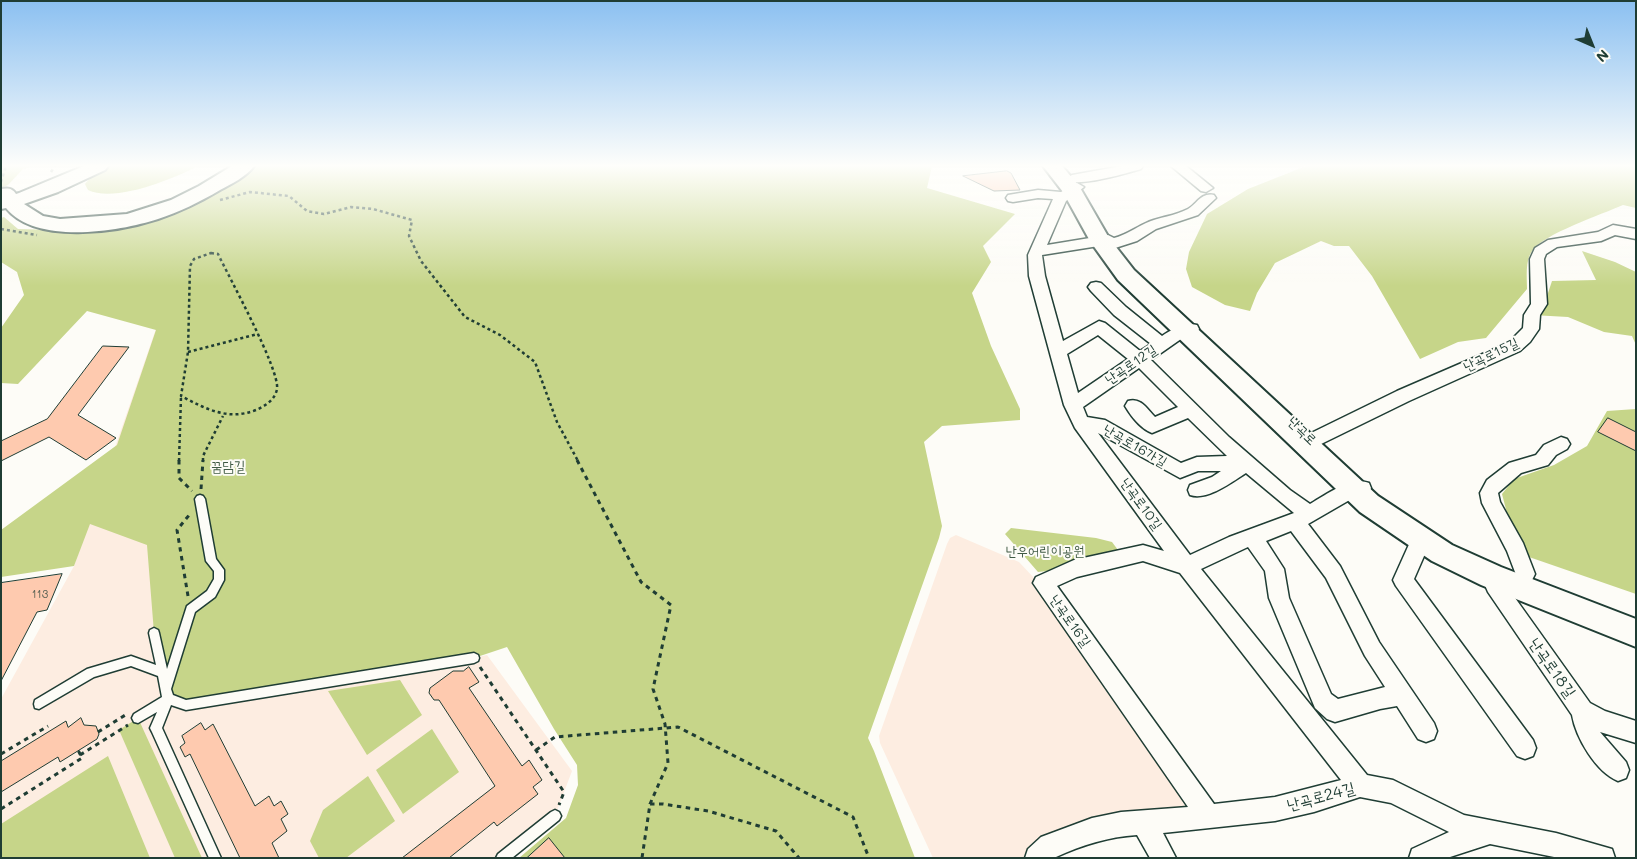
<!DOCTYPE html>
<meta charset="utf-8">
<style>
body{margin:0}
#map{position:relative;width:1637px;height:859px;overflow:hidden;background:#fdfcf7;font-family:Mali,sans-serif}
canvas{display:block}
.frame{position:absolute;inset:0;border:2px solid #1f3d34;pointer-events:none}
.north{position:absolute;left:1567px;top:20px;width:50px;height:50px;-webkit-text-stroke:4px #fdfcf7;paint-order:stroke;rotate:136deg;font-size:14px;font-weight:700;line-height:20px;text-align:center;color:#1f3d34}
.north::after{content:'';display:block;margin:auto;width:18px;height:22px;background:#1f3d34;clip-path:polygon(50% 0,100% 100%,50% 72%,0 100%)}
</style>
<div id="map">
<canvas width="1637" height="859"></canvas>
<div class="frame"></div>
<div class="north">N</div>
</div>
<script>
const ctx = document.querySelector('canvas').getContext('2d');
ctx.lineJoin = 'round';
function fill(path, color) {
  ctx.fillStyle = color;
  ctx.fill(path, 'evenodd');
}
function stroke(path, color, width, dash) {
  ctx.strokeStyle = color;
  ctx.lineWidth = width;
  ctx.lineCap = dash ? 'butt' : 'round';
  ctx.setLineDash(dash || []);
  ctx.stroke(path);
}
function write(font, color, halo, rows, align = 'center') {
  ctx.font = font + ' Mali,"Poor Story",sans-serif';
  ctx.lineWidth = 4;
  ctx.setLineDash([]);
  ctx.textBaseline = 'middle';
  ctx.strokeStyle = halo;
  ctx.fillStyle = color;
  for (const [text, x, y, turn = 0] of rows) {
    ctx.save();
    ctx.translate(x, y);
    ctx.rotate((+turn || 0) * Math.PI / 180);
    ctx.textAlign = isNaN(turn) ? turn : align;
    if (halo) ctx.strokeText(text, 0, 0);
    ctx.fillText(text, 0, 0);
    ctx.restore();
  }
}
fill(new Path2D(`
 M180,259l294,399 13,-3 85,116 -17,45 -53,42h-501v-159l73,-133z
 M956,535l63,27 16,17 153,223 -2,12 -158,44h-95l-53,-115 -1,-7 68,-192 3,-6z`), '#fdede1');
fill(new Path2D(`
 M1,166h34l-12,3 -15,16 -7,3z
 M111,166h87c-25,13 -83,37 -110,24l-3,-6c7,-9 16,-13 26,-18z
 M255,166h677l-5,22 88,26 -32,32 8,16 -19,31 19,53 29,63v11l-78,6 -18,16 18,84 -3,12 -71,200 6,13 41,107h-396l47,-40 12,-33 -1,-20 -23,-36 -47,-82 -33,11 -288,47 -18,-6 -14,-66 -7,-88 -57,-21 -16,42 -73,11v-47l116,-85 39,-115 -69,-19 -69,73 -17,-1v-55l23,-33 -7,-23 -16,-10v-44l3,-1 14,12 39,1 100,-11 84,-42z
 M1306,166h330v42l-13,-3c-20,9 -80,29 -91,46 -7,10 -5,26 -5,38l-41,49 -28,4 -38,17 -48,-83 -23,-30h-15l-13,-5 -46,22 -18,30 -7,18 -25,-6 -33,-18 -6,-18 3,-17 18,-38 41,-25z
 M1582,251l33,11 21,10v73l-4,-9 -28,-4 -36,-15 -36,-2 13,-13 7,-21 44,-1z
 M1636,409v185l-107,-37 -20,-36 -7,-27 12,-15 40,-14 33,-19 20,-35z
 M1011,528l85,10 16,4 6,8 -71,21 -9,1 -33,-38z
 M400,680l22,35 -55,40 -39,-64z
 M138,718l64,140h-27l-56,-128z
 M432,729l27,43 -56,42 -27,-44z
 M108,756l42,102h-149v-34z
 M368,776l27,45 -49,37h-27l-9,-17 13,-31z`), '#c6d589');
const building = new Path2D(`
 M1007,171l4,2 9,17 -26,1 -31,-15z
 M103,346l26,1 -51,68 38,23 -30,22 -37,-23 -48,24v-20l46,-22z
 M1608,418l28,14v19l-38,-19z
 M62,574l-15,36 -10,2 -36,69v-98z
 M469,667l10,15 -10,6 53,78 7,-6 13,20 -9,7 5,7 -41,32 -3,-4 -45,36h-47l93,-72 -56,-86h-5l-5,-7 1,-5 23,-17h10z
 M81,718l3,7 12,1 3,8 -2,5 -37,23 -2,-5 -57,35v-31l65,-40 2,6z
 M201,723l4,7 8,-6 42,82 14,-10 5,10 7,-5 7,13 -7,5 6,12 -15,12 7,15h-39l-50,-104 -5,3 -5,-10 5,-4 -3,-7z
 M549,838l16,20h-38z`);
fill(building, '#fecaaf');
stroke(building, '#1f3d34', 1);
const service = new Path2D(`
 M200,495l3,1 2,3 11,60 8,11v10l-9,17 -20,15 -24,77 2,6 13,5 288,-47 4,2 1,3 -1,3 -4,2 -288,47 -15,-5 -9,23 59,130h-12l-57,-126 -2,-4 7,-16 -19,11 -4,-1 -2,-4 2,-4 28,-17 -4,-21 -27,-10 -37,11 -55,32 -4,-1 -1,-4 1,-4 52,-31 44,-13 25,9 -7,-32 1,-3 4,-2 4,2 1,3 8,36 20,-63 20,-15 7,-12v-8l-8,-10 -11,-62 2,-3z
 M555,810l4,2 2,4 -2,4 -47,38h-16l2,-4 53,-42z`);
const minor = new Path2D(`
 M1122,166h21l-2,3c-14,4 -67,20 -76,10l7,-4z
 M1171,166h15l27,22 -7,4 -5,-1z
 M1077,183l7,4 -18,14 -19,44 61,-10 6,3c12,-3 21,-10 32,-15 13,-6 29,-7 42,-14 9,-5 13,-17 26,-14l2,3 -18,17 -42,14 -19,12 -25,8 -7,-4 -63,10 3,21 18,65 36,-20 6,2 35,28 11,-7 -37,-29 -23,-24 -3,-4 3,-4 5,-1 5,1 25,24 36,29c10,-7 24,-14 35,-11l2,4 -2,4 -16,6 -30,21 78,77 61,53 20,14c16,-9 40,-28 59,-21l2,5 -2,5 -16,5 -45,26 32,42 39,76 55,81 3,8 -3,8 -8,3 -8,-3 -21,-33 -17,3 -45,13 -8,-3 -12,-11 -46,-110 -4,-27 -17,-24 -47,22 166,206 26,5 71,35 92,18 56,16 3,9h-56l-69,-14 -43,14h-38l3,-9 37,-17 -58,-29 -31,-6 -46,15 -39,9 -112,12 13,25h-26l-13,-23c-29,2 -55,10 -81,22 -8,2 -23,1 -31,1l3,-9 13,-12 51,-19 29,-6 67,-5 -155,-224 3,-6 38,-17 69,-15 21,6 -89,-123 -11,-23 -35,-129 -1,-21 25,-56 -15,-1 -25,4 -5,-1 -2,-3 2,-3 30,-5 23,2zM1098,335l30,24 -50,34 -11,-39zM1139,368l39,39 -23,10c-8,-8 -14,-20 -27,-16l-3,5c6,10 16,23 27,27l36,-15 39,38 -30,1 -16,6 -76,-43 -18,-3 -4,-10zM1098,433l82,45 18,-7h23l-9,6 -22,8 -2,5 2,5c17,6 42,-13 56,-22l48,40 -65,24 -39,18zM1291,531l35,47 39,78 20,31 -47,12 -7,-5 -42,-96 -5,-29 -18,-28zM1143,561l37,12 161,207 -66,17 -61,7 -157,-218 20,-9z
 M1613,225l23,4v10l-21,-4 -14,6 -44,6 -11,7 -2,5 3,45 -7,11 -1,14 -9,13 -10,9 -111,50 -92,45 -6,2 -6,-2 -3,-5 3,-5 92,-45 111,-48 15,-15 1,-13 7,-11 -1,-45 5,-11 13,-8 50,-8z
 M1561,437l6,2 3,5 -3,5 -11,6 -8,10 -27,8 -23,20 2,9 23,41 12,31 -3,6 -7,3 -7,-3 -11,-29 -25,-48 -2,-10 7,-13 22,-17 27,-8 8,-10z
 M1421,532l7,2 3,6 -17,39 119,161 3,8 -3,8 -8,3 -8,-3 -121,-170 -3,-6 18,-40 3,-6z
 M1491,567l7,3 5,11 87,122 15,8 31,10v22l-36,-11 26,30 3,8 -3,8 -8,3c-22,-9 -42,-43 -46,-66l-84,-123 -7,-16 3,-6z`);
const secondary = new Path2D(`
 M84,166h24l-3,4 -47,22 -34,12 19,12 17,3 67,-5 44,-14 28,-14 33,-20h22c-8,11 -23,18 -34,24 -20,12 -41,22 -62,29 -40,13 -122,26 -152,-11l-5,1v-20c7,-1 11,-1 15,5l3,-1z
 M1043,166h19l17,20 30,52 25,32 244,226 74,49 49,22 135,52v28l-155,-62 -49,-24 -72,-49 -242,-232 -28,-39 -27,-49z`);
stroke(service, '#1f3d34', 3);
stroke(minor, '#1f3d34', 3);
stroke(secondary, '#1f3d34', 4);
stroke(new Path2D(`
 M51,172l4,-6
 M1,182l4,-13 4,-3
 M220,200l30,-8 39,4 18,15 17,3 27,-7 22,2 39,11 -3,16 12,25 44,56 35,18 35,27 22,60 21,39
 M1,229l36,6
 M211,253l7,1c11,23 62,116 59,135 -2,11 -12,17 -21,21 -28,11 -50,-1 -75,-14l7,-44 2,-86 4,-7z
 M188,352l70,-18
 M179,461l2,-64
 M203,461v-5l20,-40`), '#1f3d34', 2.5, [3, 3]);
stroke(new Path2D(`
 M179,460v18l13,13
 M577,460l64,122 30,23 -18,84 12,35 3,39 -18,41 -8,54
 M201,489l2,-29
 M188,596l-11,-66 13,-16
 M480,667l84,125 -5,13
 M98,732l29,-18
 M536,750l19,-13 123,-10 175,90 16,41
 M1,754l47,-28
 M80,755l48,-30
 M650,804h13l45,7 68,20 23,27
 M1,809l81,-51 -4,-8`), '#1f3d34', 3, [4.5, 4.5]);
fill(service, '#fdfcf7');
fill(minor, '#fdfcf7');
fill(secondary, '#fdfcf7');
const sky = ctx.createLinearGradient(0, 0, 0, 286);
sky.addColorStop(0, '#8bc0f1');
sky.addColorStop(0.58, '#fefefb');
sky.addColorStop(1, '#fefefb00');
ctx.fillStyle = sky;
ctx.fillRect(0, 0, 1637, 286);
write('11px', '#576053', null, [
 ["113",40,595]
]);
write('14px', '#1f3d34', '#fdfcf7', [
 ["난곡로15길",1491,355,-26],
 ["난곡로12길",1131,365,-34],
 ["난곡로",1302,431,44],
 ["난곡로16가길",1135,446,30],
 ["난곡로10길",1141,504,54],
 ["난곡로16길",1070,621,55]
]);
write('14px', '#405b45', '#fdfcf7', [
 ["꿈담길",228,467],
 ["난우어린이공원",1045,552]
]);
write('16px', '#1f3d34', '#fdfcf7', [
 ["난곡로18길",1552,668,55],
 ["난곡로24길",1321,797,-15]
]);
</script>
